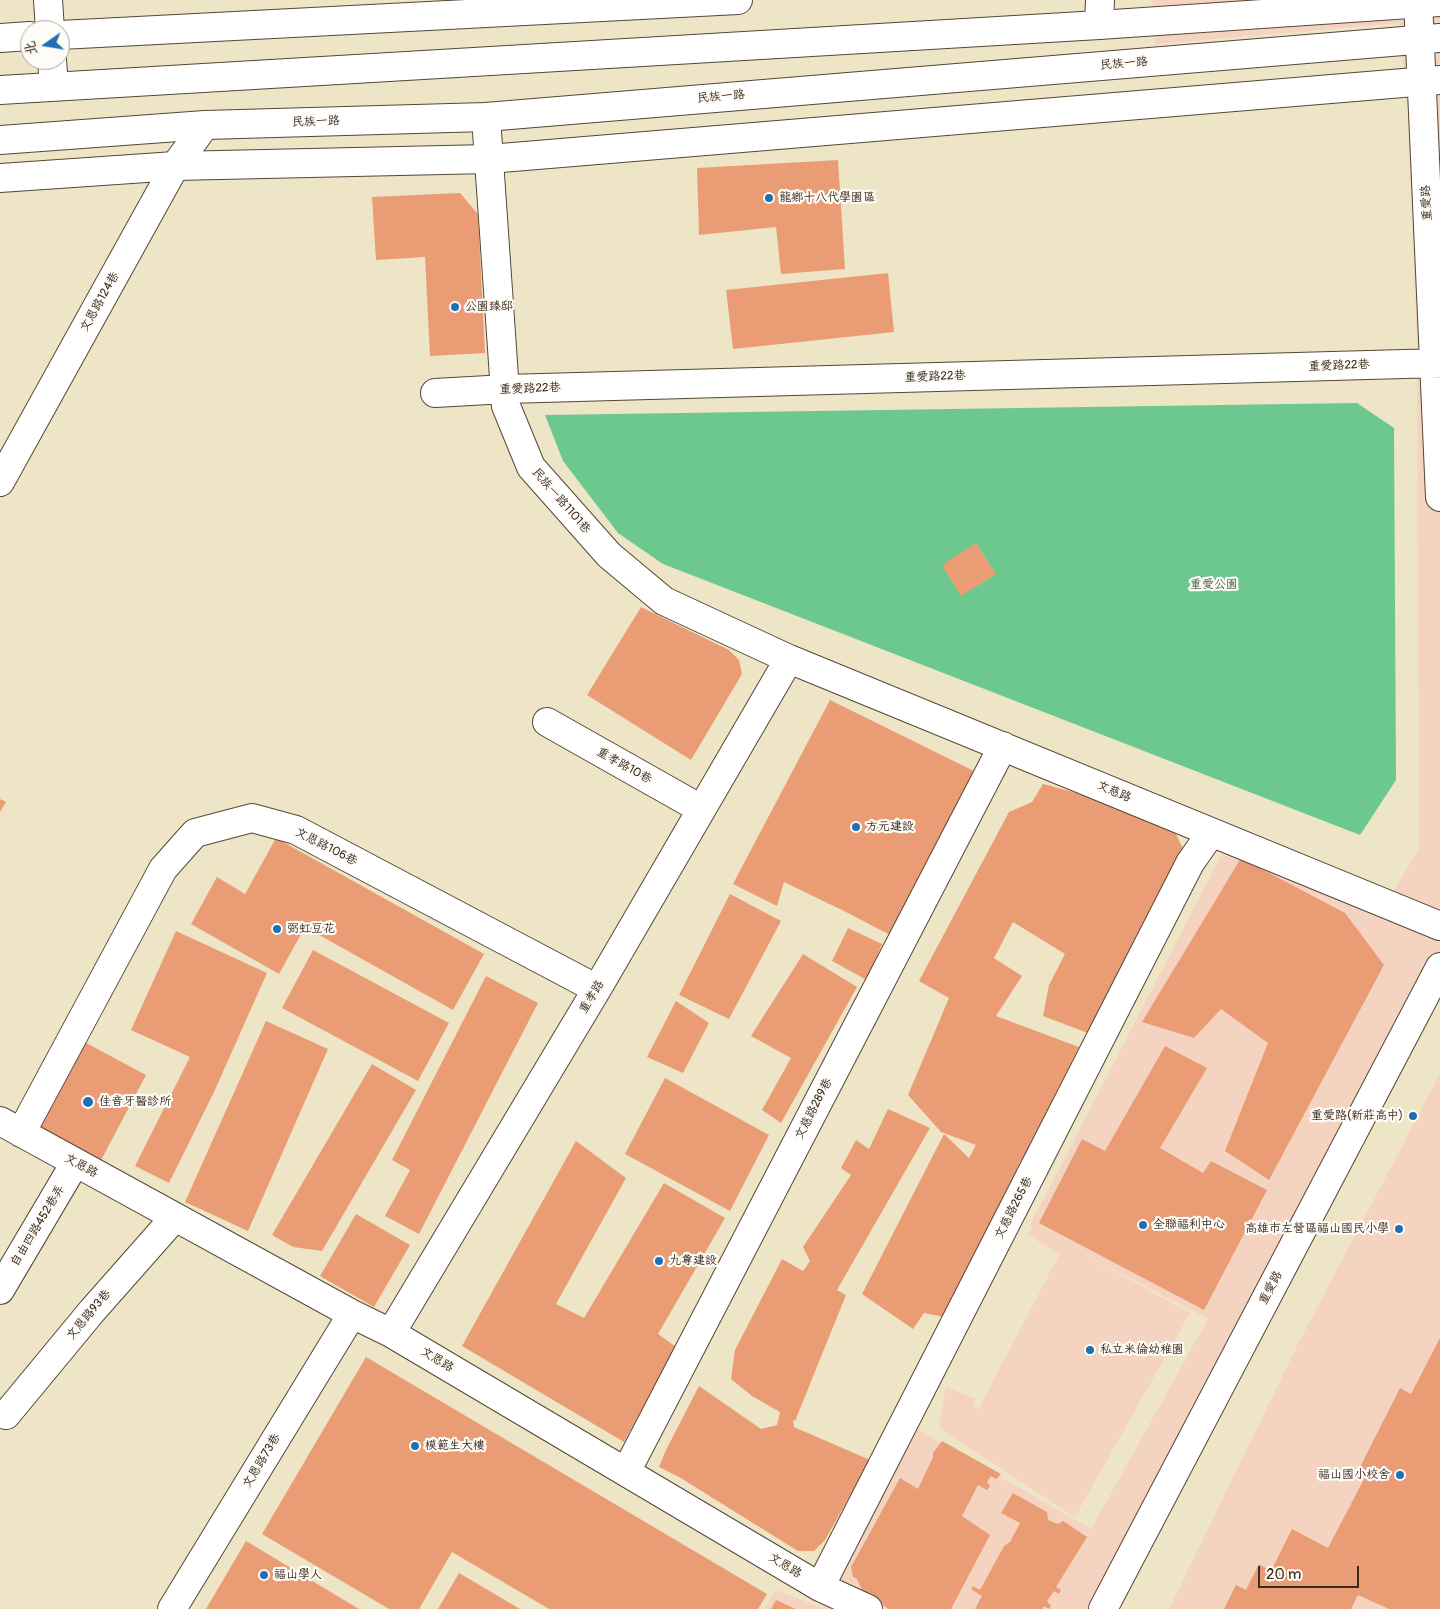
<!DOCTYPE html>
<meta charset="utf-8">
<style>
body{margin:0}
#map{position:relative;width:1440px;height:1609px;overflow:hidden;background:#eee5c7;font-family:Pangolin,"LXGW WenKai TC",sans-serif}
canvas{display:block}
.north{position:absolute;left:20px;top:20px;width:50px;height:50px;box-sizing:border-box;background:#fdfcf7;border:1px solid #afa8a0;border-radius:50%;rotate:257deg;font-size:14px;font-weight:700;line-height:20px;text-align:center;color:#3b2a1e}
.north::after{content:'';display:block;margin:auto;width:18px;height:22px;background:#1f6fb2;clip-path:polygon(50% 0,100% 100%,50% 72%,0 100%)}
.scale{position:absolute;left:1258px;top:1566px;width:101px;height:22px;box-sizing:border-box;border:2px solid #3b2a1e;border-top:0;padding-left:6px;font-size:15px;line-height:18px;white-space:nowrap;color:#3b2a1e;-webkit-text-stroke:4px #fdfcf7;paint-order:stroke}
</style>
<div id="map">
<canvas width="1440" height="1609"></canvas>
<div class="north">北</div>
<div class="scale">20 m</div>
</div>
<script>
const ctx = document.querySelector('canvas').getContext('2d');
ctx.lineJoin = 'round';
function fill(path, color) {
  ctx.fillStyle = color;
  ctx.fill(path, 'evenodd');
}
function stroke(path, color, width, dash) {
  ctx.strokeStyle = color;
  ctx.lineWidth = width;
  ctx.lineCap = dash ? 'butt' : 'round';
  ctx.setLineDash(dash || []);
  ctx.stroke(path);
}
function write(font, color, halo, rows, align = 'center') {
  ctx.font = font + ' Pangolin,"LXGW WenKai TC",sans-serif';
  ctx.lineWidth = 4.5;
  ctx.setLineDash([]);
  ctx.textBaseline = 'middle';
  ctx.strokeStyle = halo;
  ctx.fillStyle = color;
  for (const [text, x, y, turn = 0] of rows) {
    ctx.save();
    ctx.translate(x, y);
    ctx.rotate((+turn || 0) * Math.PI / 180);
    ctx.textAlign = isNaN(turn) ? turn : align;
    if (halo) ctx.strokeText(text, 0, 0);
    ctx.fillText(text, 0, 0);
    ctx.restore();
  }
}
fill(new Path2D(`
 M1152,0h288v985l-344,624h-332l12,-19 46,18 95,-179 174,100 117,-210 -128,-67 110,61 -115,204 -136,-89 7,-41 30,12 -4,7 6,4 81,-155 -32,-21 6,-6 -3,-3 192,-371 158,60 39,-66 -2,-507 -9,-226 -9,-92 -244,21z
 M1440,1074v535h-271l130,-267z`), '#f5d3c1');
fill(new Path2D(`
 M1357,403l37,25 2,352 -36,55 -697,-271 -45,-31 -55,-72 -18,-46z`), '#6dc88f');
fill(new Path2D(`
 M838,160l7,109 -64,5 -5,-47 -77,8 -2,-67z
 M460,193l18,21 7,139 -55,3 -5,-99 -49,3 -4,-63z
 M888,273l6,59 -161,17 -7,-59z
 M976,543l20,31 -35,22 -19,-31z
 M641,607l88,43 10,10 3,14 -51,86 -104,-65z
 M830,700l146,72 -84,164 -44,-23 -64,-31 -7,24 -44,-22z
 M1043,784l45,12 86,34 16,33 -89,175 -58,-22 6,-31 16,-31 -52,-32 -19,36 28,18 -26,40 83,31 -58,115 -1,-1 -8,24 -68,132 -20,-4 -11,16 -51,-35 82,-160 25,24 7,-13 -35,-13 -33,-37 41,-97 -30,-17 90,-169 23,-10z
 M0,799l6,3 -6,10z
 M276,838l208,116 -31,56 -148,-83 -26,47 -88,-50 26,-47 28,17z
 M1241,858l104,55 39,52 -115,215 -44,-29 43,-108 -47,-34 -27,29 -52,-16z
 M730,894l51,27 -52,98 -50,-24z
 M848,928l34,16 -15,36 -35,-19z
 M176,931l91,42 -53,119 -45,91 -34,-17 55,-109 -59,-27z
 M313,950l136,73 -31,58 -136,-73z
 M803,954l54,33 -76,136 -19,-13 29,-52 -40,-22z
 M486,976l52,27 -119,231 -34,-18 25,-46 -18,-10z
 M676,1001l33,22 -26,50 -36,-16z
 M266,1021l62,28 -80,182 -63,-29z
 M77,1038l69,37 -48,91 -68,-36z
 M1165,1046l42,22 -47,80 43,25 8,-12 56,29 -63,120 -165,-87 43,-84 23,12z
 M372,1064l44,26 -94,161 -29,-4 -21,-12z
 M665,1078l104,57 -39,76 -105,-57z
 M888,1109l42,19 -93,162 9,5 -51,126 -2,-1 1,7 76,33 -45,80 -11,11h-16l-119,-74 -20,-10 7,-17 33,-64 62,43 16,-4 3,-13 -28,-16 -21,-17 4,-29 47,-91 21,12 7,-10 -7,-14 48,-72 -10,-7 15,-28 13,9z
 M576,1141l50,37 -70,126 28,14 80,-135 61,35 -67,116 18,13 -52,95 -162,-96z
 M356,1214l54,31 -36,62 -54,-31z
 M1440,1338v271h-51l-31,-14 -7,14h-127l12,-24 10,5 13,-26 12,7 21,-42 36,19 36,-69 -6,-8 42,-83 11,6z
 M366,1357l401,237 -9,15h-209l-97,-57 -33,57h-30l-127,-75z
 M942,1441l59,33 -5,5 -5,-3 -4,6 3,4 -3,4 -9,-5 -16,31 28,19 -39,74h-62l-26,-17 -6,-13 -4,-2 -2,-10 49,-89 18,11 15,-32v-4z
 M1013,1493l34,19 1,8 10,4 5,-3 24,16 -31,50 5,3 -2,4 -5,-3 -7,10 4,5 -2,3 -5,-3 -1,3h-68l7,-13 -11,-7 2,-3 7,4 24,-44 6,-4 10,-19 -19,-10z
 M246,1541l113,68h-153z
 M459,1573l61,36h-82z
 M776,1600l20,9h-25z`), '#ea9d74');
const minor = new Path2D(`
 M48,0l2,30
 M1418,0l22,497
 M1099,25l1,-25
 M52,60l2,26
 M486,117l20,289 25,61 78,88 55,46 125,58 651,267
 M435,393l71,-4 934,-26
 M0,482l175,-316 30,-41
 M547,722l154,87
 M0,1121l352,193 39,19 429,254 48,22
 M21,1133l142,-264 32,-36 57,-15 44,12 301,159
 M0,1290l75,-127
 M391,1333l206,-344 192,-330
 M6,1415l86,-104 83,-94
 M626,1472l377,-726
 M820,1587l370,-724 21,-30
 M172,1609l180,-295
 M1103,1609l337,-642`);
const major = new Path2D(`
 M60,35l678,-35
 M0,38l30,-2
 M0,90l1099,-65 341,-23
 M0,140l205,-15 281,-8 954,-79
 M0,178l175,-12 314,-7 951,-79`);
stroke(minor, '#564637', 30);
stroke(major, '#564637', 30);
stroke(minor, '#fff', 28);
stroke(major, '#fff', 28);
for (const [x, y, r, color] of [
 [769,198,5,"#1f6fb2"],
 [455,307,5,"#1f6fb2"],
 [856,827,5,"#1f6fb2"],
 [277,929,5,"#1f6fb2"],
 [88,1102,6,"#1f6fb2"],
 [1413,1116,5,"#1f6fb2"],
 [1143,1225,5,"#1f6fb2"],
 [1399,1229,5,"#1f6fb2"],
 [659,1261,5,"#1f6fb2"],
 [1090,1350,5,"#1f6fb2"],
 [415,1446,5,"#1f6fb2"],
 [1400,1475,5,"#1f6fb2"],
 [264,1575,5,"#1f6fb2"]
]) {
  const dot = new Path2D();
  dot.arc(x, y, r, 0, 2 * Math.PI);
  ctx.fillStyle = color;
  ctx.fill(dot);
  stroke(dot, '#fdfcf7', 2);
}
write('12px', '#3b2a1e', '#fdfcf7', [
 ["民族一路",1124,64,-5],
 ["民族一路",721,97,-5],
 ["民族一路",316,122,-2],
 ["重愛路",1427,203,-93],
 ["文恩路124巷",100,302,-61],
 ["重愛路22巷",1339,366,-2],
 ["重愛路22巷",935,377,-2],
 ["重愛路22巷",530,389,-2],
 ["民族一路1101巷",561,501,49],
 ["重孝路10巷",624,766,29],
 ["文慈路",1114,792,23],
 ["文恩路106巷",326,847,27],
 ["重孝路",592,997,-59],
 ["文慈路289巷",814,1109,-63],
 ["文恩路",81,1166,29],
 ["文慈路265巷",1014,1208,-63],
 ["自由四路452巷弄",38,1226,-59],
 ["重愛路",1271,1288,-62],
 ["文恩路93巷",89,1315,-50],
 ["文恩路",437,1360,31],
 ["文恩路73巷",262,1461,-59],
 ["文恩路",785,1566,31]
]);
write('12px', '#3b2a1e', '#fdfcf7', [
 ["龍鄉十八代學園區",779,198],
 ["公園臻邸",465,307],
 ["方元建設",866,827],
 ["弼虹豆花",287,929],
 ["佳音牙醫診所",99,1102],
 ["重愛路(新莊高中)",1403,1116,"right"],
 ["全聯福利中心",1153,1225],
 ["高雄市左營區福山國民小學",1389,1229,"right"],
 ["九尊建設",669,1261],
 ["私立米倫幼稚園",1100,1350],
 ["模範生大樓",425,1446],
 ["福山國小校舍",1390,1475,"right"],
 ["福山學人",274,1575]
], 'left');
write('12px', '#4c6146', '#fdfcf7', [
 ["重愛公園",1214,585]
]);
</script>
